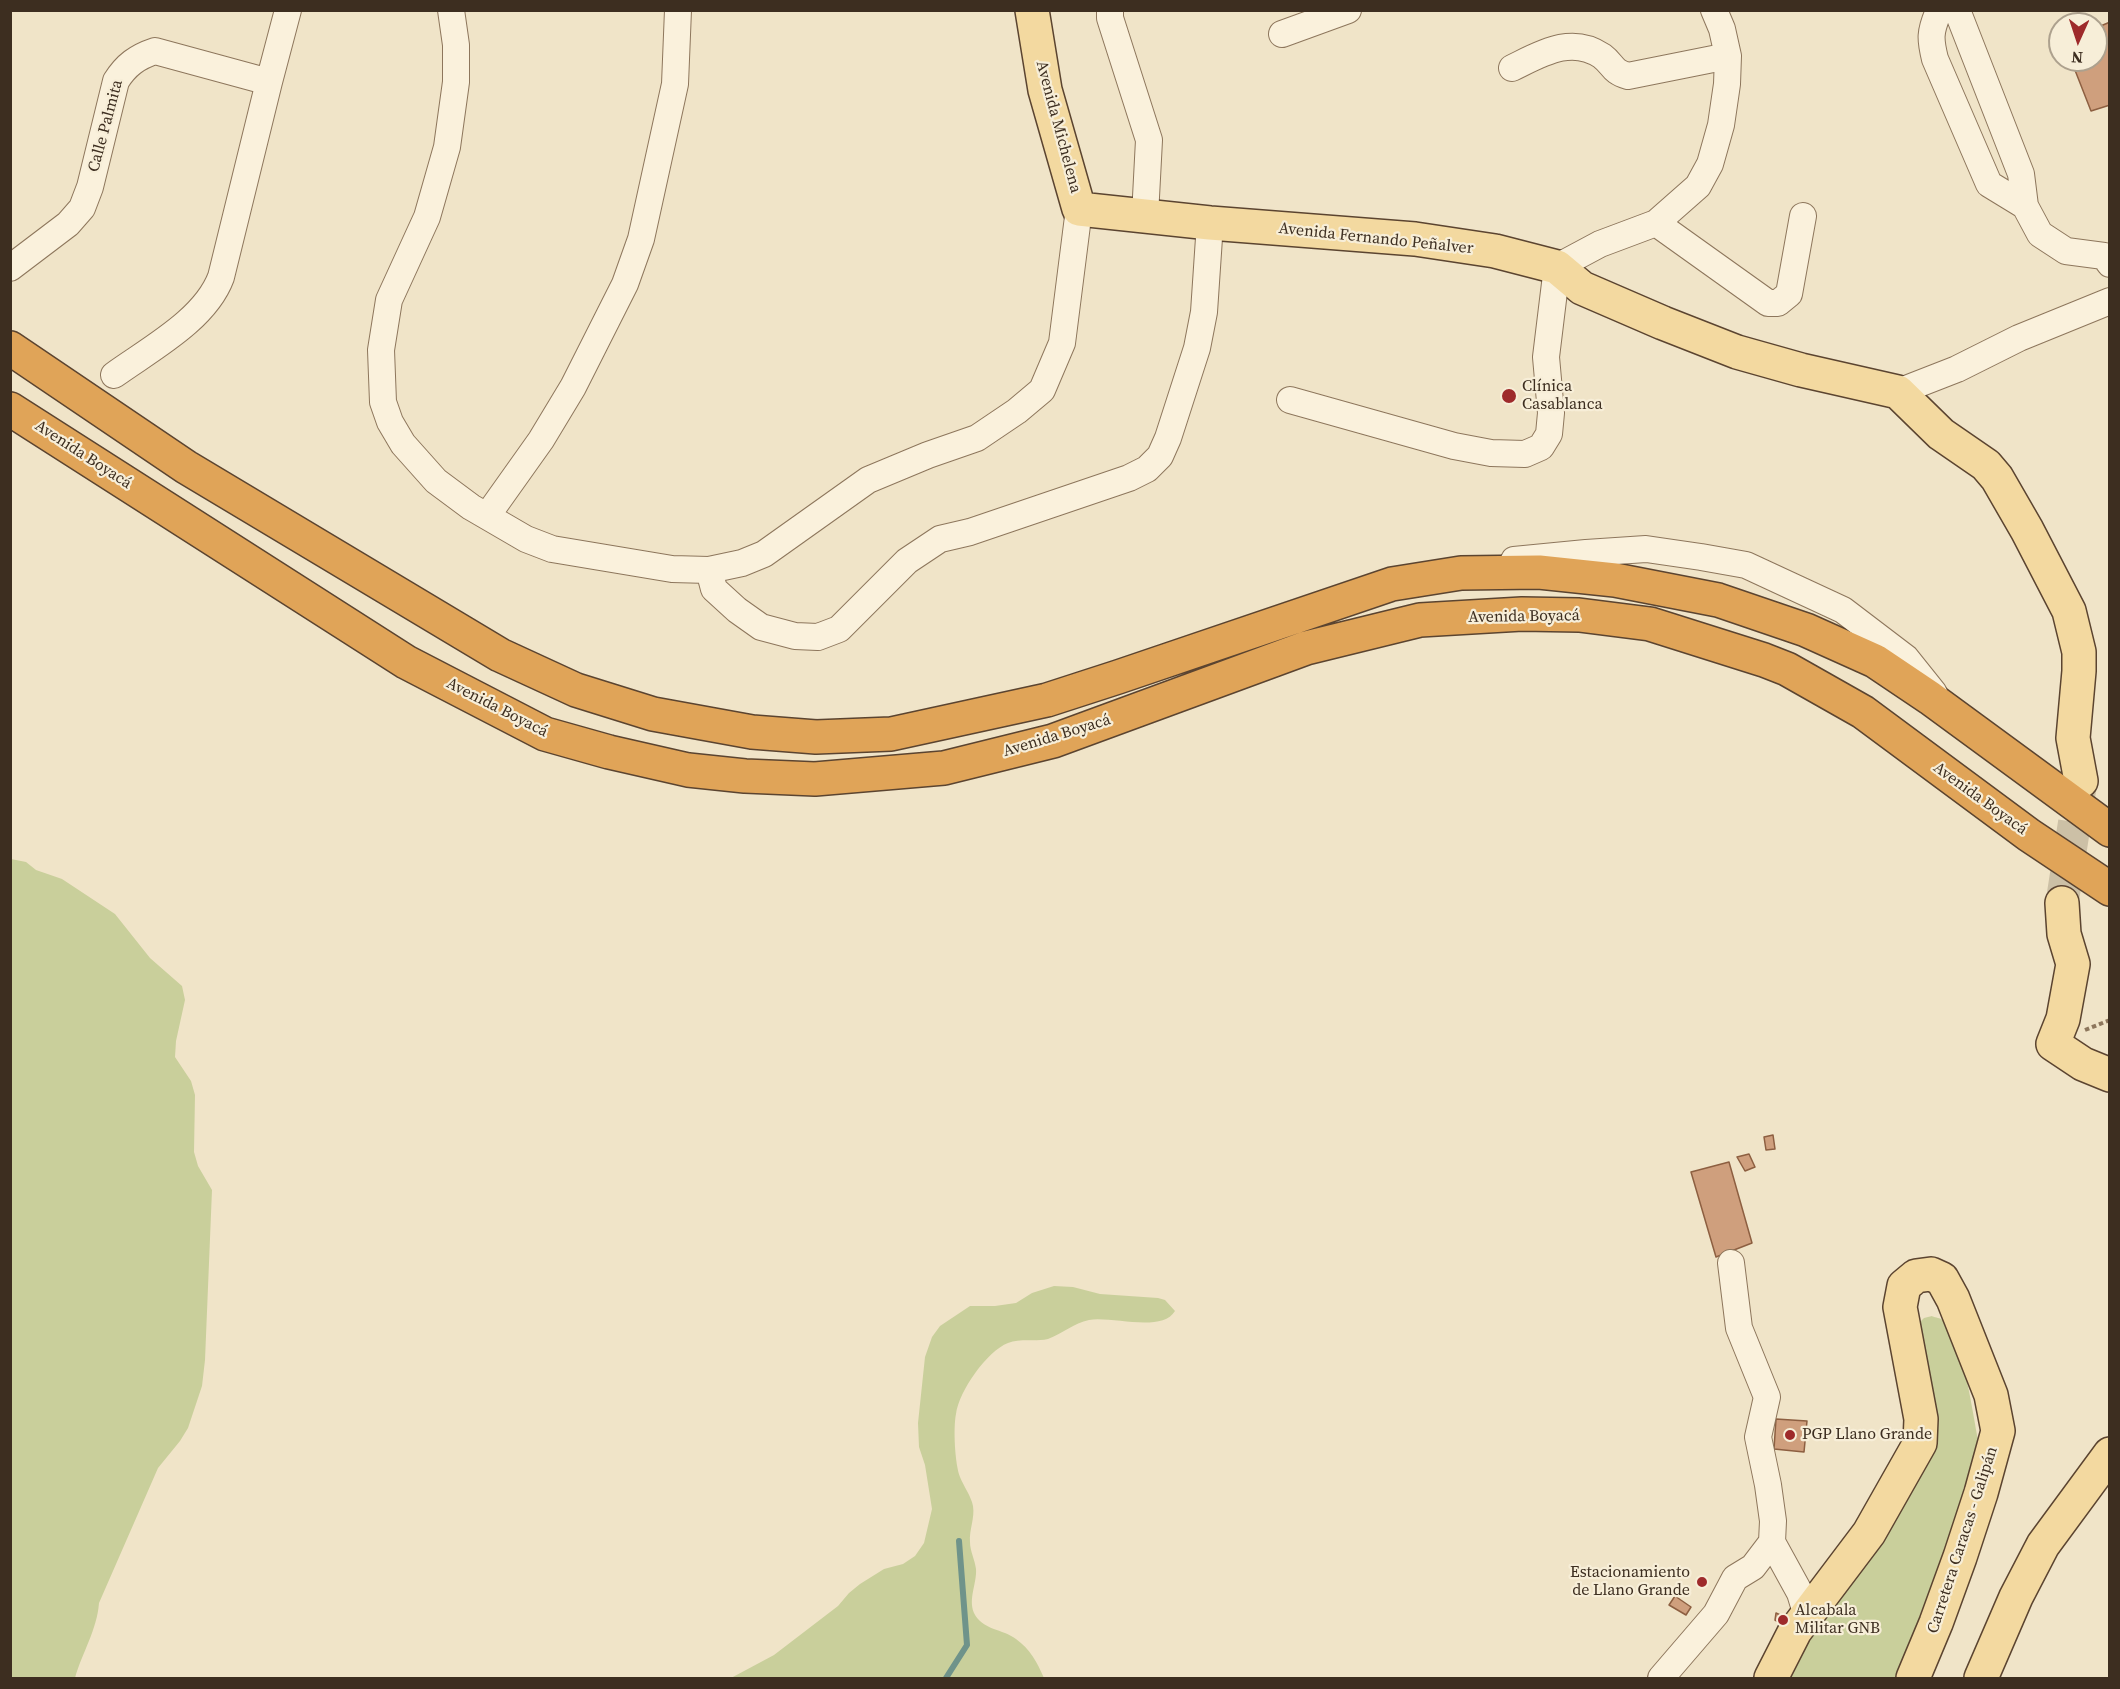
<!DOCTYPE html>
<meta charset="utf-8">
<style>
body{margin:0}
#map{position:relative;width:2120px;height:1689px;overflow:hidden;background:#f0e4c8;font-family:"Source Serif 4",serif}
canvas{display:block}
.frame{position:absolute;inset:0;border:12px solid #3d2e20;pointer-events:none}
.north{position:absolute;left:2048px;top:12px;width:60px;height:60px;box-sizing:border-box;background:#f7eed8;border:2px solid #ada18e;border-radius:50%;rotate:183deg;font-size:16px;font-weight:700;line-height:24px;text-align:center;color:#3d2e20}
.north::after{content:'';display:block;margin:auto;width:21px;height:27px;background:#9e2a2b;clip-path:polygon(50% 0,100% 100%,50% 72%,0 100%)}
</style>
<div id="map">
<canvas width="2120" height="1689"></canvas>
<div class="frame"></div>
<div class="north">N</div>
</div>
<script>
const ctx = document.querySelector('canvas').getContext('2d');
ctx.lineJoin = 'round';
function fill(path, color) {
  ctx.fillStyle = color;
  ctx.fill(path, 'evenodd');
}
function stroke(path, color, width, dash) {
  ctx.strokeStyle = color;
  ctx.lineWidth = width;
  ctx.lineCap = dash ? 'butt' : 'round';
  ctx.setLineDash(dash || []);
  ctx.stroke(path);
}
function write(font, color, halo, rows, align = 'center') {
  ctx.font = font + ' "Source Serif 4",serif';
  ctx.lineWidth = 4.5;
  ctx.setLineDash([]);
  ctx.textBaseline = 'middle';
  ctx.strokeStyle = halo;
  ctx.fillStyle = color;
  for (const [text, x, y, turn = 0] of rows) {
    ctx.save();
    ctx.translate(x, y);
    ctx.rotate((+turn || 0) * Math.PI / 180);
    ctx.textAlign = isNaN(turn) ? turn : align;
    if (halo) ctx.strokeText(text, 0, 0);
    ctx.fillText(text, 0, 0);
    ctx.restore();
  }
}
fill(new Path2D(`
 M11,859l15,3 10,8 26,9 53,35 35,44 32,28 3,14 -9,41 -1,16 16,24 4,14 -1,57 4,14 14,24 -7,170 -3,26 -14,42 -8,13 -22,27 -59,135c-2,27 -17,50 -24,75h-64z
 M1054,1286l19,1 27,7 58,4 7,2 10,11c-13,22 -63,5 -86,9 -15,3 -27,14 -41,19 -13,3 -28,-1 -40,4 -21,8 -49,48 -52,71 -3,14 -1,50 4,63 4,10 11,19 13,29 2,12 -4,24 -3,36 0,9 5,18 6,27 1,15 -8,29 -2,44 8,17 29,16 42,26 14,10 21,23 28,39h-313l43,-23 64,-49 11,-13 11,-9 24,-15 19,-5 12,-8 9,-13 8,-34 -7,-44 -6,-18 -1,-24 7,-66 7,-20 8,-11 30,-20h25l21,-3 16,-10z
 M1932,1316c1,1 8,2 9,3 21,12 32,96 37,120v11l-72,228h-121l9,-18 120,-176 3,-159 7,-7z`), '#c9cf9b');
stroke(new Path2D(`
 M946,1678l21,-33 -8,-104`), '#6f938a', 6);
const building = new Path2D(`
 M2110,22v83l-19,6 -20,-51h25v-32z
 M1773,1135l2,14 -9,1 -2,-13z
 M1749,1154l6,13 -10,4 -8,-14z
 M1729,1162l23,81 -36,14 -25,-85z
 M1776,1419l31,2 -3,31 -30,-3z
 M1675,1596l16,11 -5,8 -17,-10z
 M1776,1613l15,7 -3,8 -13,-8z`);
fill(building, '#cf9f7d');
stroke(building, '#8d5f41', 1.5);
stroke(new Path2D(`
 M2062,903l19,-122`), '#ccc0a6', 33, [33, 16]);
const minor = new Path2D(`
 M451,10l5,35v37l-9,65 -20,70 -38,83 -8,50 2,52 7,20 13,22 33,37 35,26 55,32 26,10 120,20 37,1 33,-7 22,-9 104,-74 60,-25 49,-17 40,-27 25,-21 20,-47 17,-134
 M1110,10v8l39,122 -4,76
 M1945,10l-7,3c-8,19 -8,26 -3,46l54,125 36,22
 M1957,10l64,164 4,32 15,28 26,17 38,5 6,8
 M1282,34l66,-24
 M1512,68c29,-14 59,-33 90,-12 12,9 9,15 26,20l100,-20
 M269,82l19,-72
 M1656,223l112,80h10l11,-9 14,-78
 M10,268l58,-44 14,-16 8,-21 26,-106c10,-16 21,-24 39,-30l114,31 -48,195c-16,43 -71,72 -107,98
 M1898,392l59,-23 62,-31 91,-37
 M1290,400l164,46 37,7 34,1 16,-7 8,-13 2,-21 -5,-56 11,-90 43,-23 56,-21 42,-37 12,-22 11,-39 6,-41 1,-28 -6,-27 -8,-19
 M487,516l54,-76 32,-53 52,-103 16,-45 34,-155 3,-74
 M1514,560l72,-7 60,-4 55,8 45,8 97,45 63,48 28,35
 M709,570l5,19 23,21 24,17 34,9 23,1 21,-8 68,-68 33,-22 30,-7 159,-54 18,-9 13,-13 8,-18 29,-90 7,-36 6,-89
 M1731,1263l8,65 28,69 -9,40 10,48 5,36 -1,21 28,51 7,23
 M1661,1678l55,-64 19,-36 18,-11 19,-25`);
const major = new Path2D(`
 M1032,10l13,80 34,119 131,14 205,16 80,12 62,16 25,21 81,35 74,29 64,18 97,22 43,42 45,31 11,13 30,52 42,81 10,41v19l-6,67 8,43
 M2062,903l2,31 9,30 -10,55 -10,25 30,20 27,11
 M1771,1678l24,-47 74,-98 51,-90 1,-24 -21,-112 4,-21 12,-10 15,-2 11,5 11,20 38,96 7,36 -17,62 -21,64 -24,66 -23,55
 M1981,1678l35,-81 27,-52 67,-91`);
const highway = new Path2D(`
 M10,348l176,119 314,188 76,35 77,24 99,18 64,5 75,-3 156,-34 71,-23 274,-93 69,-11 78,-1 76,8 103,20 88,30 69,31 55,37 180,132
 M10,409l396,253 139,72 64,18 79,18 57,6 70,3 129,-11 109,-27 253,-93 114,-28 102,-6 57,1 71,9 114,36 23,9 76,43 166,123 81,54`);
stroke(minor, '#8d765c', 28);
stroke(major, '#5b4430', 36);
stroke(highway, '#5b4430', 36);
stroke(new Path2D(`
 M2085,1030l25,-10`), '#8d765c', 4, [4.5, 3]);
stroke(minor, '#faf1dc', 26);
stroke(major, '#f3d9a0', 33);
stroke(highway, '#e0a458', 33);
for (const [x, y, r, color] of [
 [1509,396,8,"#9e2a2b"],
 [1790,1435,6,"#9e2a2b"],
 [1702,1582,6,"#9e2a2b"],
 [1783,1620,6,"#9e2a2b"]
]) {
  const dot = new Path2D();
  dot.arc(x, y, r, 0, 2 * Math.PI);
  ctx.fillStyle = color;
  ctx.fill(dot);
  stroke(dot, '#f7eed8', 2);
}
write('16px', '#3d2e20', '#f7eed8', [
 ["Calle Palmita",106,126,-75],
 ["Avenida Michelena",1058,127,75],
 ["Avenida Fernando Peñalver",1376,239,6],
 ["Avenida Boyacá",83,455,33],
 ["Avenida Boyacá",1524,617,-1],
 ["Avenida Boyacá",497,708,27],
 ["Avenida Boyacá",1057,736,-17],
 ["Avenida Boyacá",1980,799,36],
 ["Carretera Caracas - Galipán",1963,1540,-72]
]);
write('16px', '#3d2e20', '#f7eed8', [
 ["Clínica",1522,387],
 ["Casablanca",1522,405],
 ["PGP Llano Grande",1802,1435],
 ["Estacionamiento",1690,1573,"right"],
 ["de Llano Grande",1690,1591,"right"],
 ["Alcabala",1795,1611],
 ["Militar GNB",1795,1629]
], 'left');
</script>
